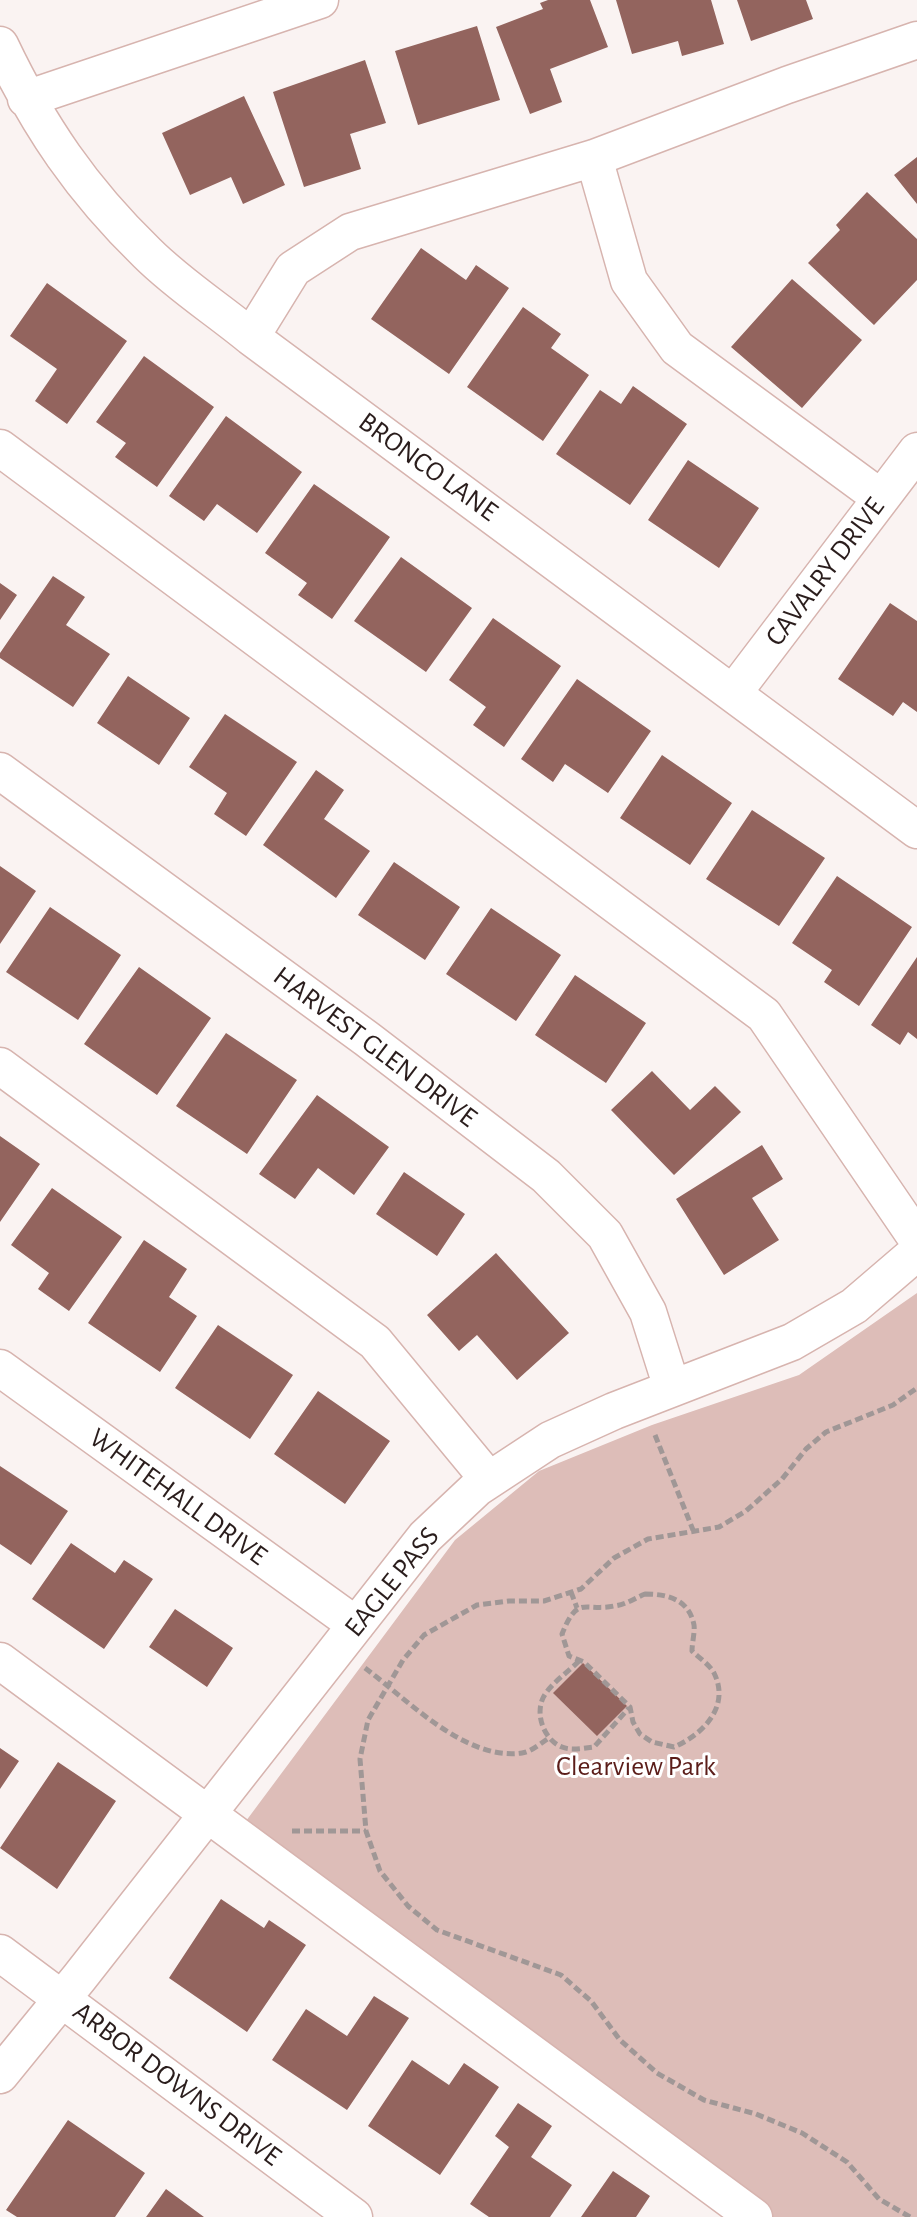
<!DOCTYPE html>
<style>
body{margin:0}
canvas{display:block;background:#faf3f2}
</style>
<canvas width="917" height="2217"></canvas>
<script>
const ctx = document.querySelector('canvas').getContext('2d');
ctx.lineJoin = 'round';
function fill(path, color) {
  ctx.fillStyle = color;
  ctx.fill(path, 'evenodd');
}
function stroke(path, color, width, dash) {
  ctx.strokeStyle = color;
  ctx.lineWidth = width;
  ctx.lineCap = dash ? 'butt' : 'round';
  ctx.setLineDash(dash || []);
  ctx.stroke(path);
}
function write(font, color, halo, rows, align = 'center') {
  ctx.font = font + ' "Alegreya Sans",sans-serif';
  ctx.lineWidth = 6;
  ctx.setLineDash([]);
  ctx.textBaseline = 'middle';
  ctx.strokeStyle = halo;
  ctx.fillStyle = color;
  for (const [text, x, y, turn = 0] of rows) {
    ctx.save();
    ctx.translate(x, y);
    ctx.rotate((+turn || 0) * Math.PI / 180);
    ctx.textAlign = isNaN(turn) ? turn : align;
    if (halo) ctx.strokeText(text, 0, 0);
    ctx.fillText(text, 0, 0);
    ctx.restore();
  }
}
fill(new Path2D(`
 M917,1293v924h-146l-528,-392 212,-285 84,-69 113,-46 147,-50z`), '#ddbdb8');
fill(new Path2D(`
 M548,0h42l18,47 -58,22 12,33 -32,12 -34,-87 47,-18 -3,-6z
 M616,0h95l13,44 -42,12 -4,-15 -46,13z
 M737,0h69l7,19 -62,22z
 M477,26l23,74 -82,25 -23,-74z
 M365,60l21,63 -36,11 11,35 -57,18 -31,-95z
 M244,96l41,89 -42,19 -12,-27 -41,18 -28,-62z
 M917,157v47l-23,-29z
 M867,192l50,47v41l-43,45 -66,-62 32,-33 -4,-5z
 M421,248l45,32 10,-15 33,23 -60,86 -78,-55z
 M792,279l70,61 -60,68 -71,-61z
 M47,283l80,58 -60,83 -32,-23 22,-32 -47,-33z
 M523,307l38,27 -10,14 38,27 -46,66 -76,-54z
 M144,356l70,51 -57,80 -42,-30 11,-14 -30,-21z
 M633,386l54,38 -57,81 -74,-51 44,-64 21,14z
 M226,416l76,56 -45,61 -40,-29 -13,17 -35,-25z
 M688,460l71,48 -40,60 -71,-48z
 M314,484l76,53 -58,82 -34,-24 9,-12 -42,-30z
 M401,557l71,51 -46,64 -72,-51z
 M53,576l32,21 -19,28 44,29 -37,53 -73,-49v-5z
 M0,583l17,12 -17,25z
 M890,603l27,18v91l-14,-10 -10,14 -55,-37z
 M493,618l68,48 -57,81 -31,-22 13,-18 -37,-27z
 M128,676l62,42 -31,47 -62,-42z
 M577,679l74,52 -43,62 -43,-29 -12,18 -32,-23z
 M225,714l72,48 -51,74 -32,-22 13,-21 -38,-26z
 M662,755l70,48 -42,62 -70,-47z
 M316,770l28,20 -20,29 46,32 -34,47 -73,-53z
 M752,810l73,48 -46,68 -73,-47z
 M394,862l66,45 -35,53 -67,-45z
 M0,866l36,25 -36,53z
 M837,876l75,51 -53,79 -35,-24 8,-12 -40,-27z
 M50,907l71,48 -43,65 -72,-48z
 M491,908l70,47 -45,66 -70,-47z
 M917,957v82l-9,-7 -8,13 -29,-20z
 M139,967l72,51 -54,77 -73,-51z
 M575,975l71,48 -40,60 -71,-48z
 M226,1033l71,47 -50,74 -71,-48z
 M652,1071l38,39 25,-24 26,26 -67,63 -63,-65z
 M317,1095l72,52 -35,48 -36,-27 -23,31 -36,-25z
 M0,1136l40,28 -40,58z
 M762,1145l21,34 -31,19 27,42 -55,35 -48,-76z
 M404,1172l61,42 -28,42 -61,-42z
 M52,1188l70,49 -53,74 -31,-22 11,-16 -38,-28z
 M144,1240l43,29 -18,28 28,19 -37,56 -72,-49z
 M496,1253l73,80 -52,47 -40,-45 -18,16 -32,-36z
 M218,1325l75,50 -43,64 -75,-51z
 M318,1391l72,50 -45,63 -71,-50z
 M0,1466l68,45 -37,54 -31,-21z
 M71,1543l44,30 9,-13 29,19 -49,70 -72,-50z
 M175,1609l58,39 -26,39 -58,-40z
 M583,1663l44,43 -30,30 -44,-43z
 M0,1748l19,13 -19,28z
 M58,1762l58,39 -59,88 -57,-41z
 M221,1899l43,29 5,-8 37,25 -59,87 -78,-54z
 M374,1996l35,22 -62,92 -75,-50 34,-51 41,27z
 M412,2060l37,25 15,-22 35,24 -59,88 -72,-49z
 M518,2103l34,23 -21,31 41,28 -22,32h-61l-19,-13 39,-57 -14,-11z
 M68,2120l77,53 -30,44h-98l-11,-7z
 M613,2171l37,25 -14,21h-55z
 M166,2189l38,28h-58z`), '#93645e');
const minor = new Path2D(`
 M0,45c39,82 82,145 147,208 31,31 70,56 104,84l666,493
 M26,99l294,-99
 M594,158l35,123 48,67 204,150
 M251,337l42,-68 57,-37 244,-74 193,-73 130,-45
 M0,448l764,567 153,224
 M734,692l183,-241
 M0,771l367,268 179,137 59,59 43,77 24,76
 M0,1066l375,276 114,138
 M0,1368l356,257
 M0,1661l754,556
 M0,1953l354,264
 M0,2075l79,-97 346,-441 52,-49 73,-48 64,-29 178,-69 62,-36 63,-54`);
stroke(minor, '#d7b4af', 39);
stroke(new Path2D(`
 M655,1435l38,95
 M571,1592l6,16
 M645,1594c22,0 44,5 49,31 1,7 -2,18 -2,26 6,6 18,14 22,22 17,34 -12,62 -40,74l-22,-5 -12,-8 -7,-12 -3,-15 -46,-45 -15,-6 -7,-22c16,-40 22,-22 52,-28 11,-1 21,-8 31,-12z
 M579,1661c-11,11 -29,23 -36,37 -8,17 1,42 19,49 9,4 22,1 32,0l35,-39
 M365,1668c43,32 100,93 157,85 9,-1 19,-10 27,-15
 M292,1831h74
 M910,2217l-31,-18 -32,-37 -45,-29 -46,-19 -52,-14 -47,-27 -37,-33 -29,-39 -30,-26 -124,-45 -29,-24 -28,-35 -14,-40 -6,-72 8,-39 35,-60 21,-25 53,-30 32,-4h35l37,-12 33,-31 34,-19 71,-12 27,-16 36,-32 24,-30 20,-17 67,-27 24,-17`), '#a09796', 5, [8, 4]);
stroke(minor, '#fff', 36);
write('28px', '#2a1d1c', '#fff', [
 ["BRONCO LANE",428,467,36],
 ["CAVALRY DRIVE",825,572,-53],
 ["HARVEST GLEN DRIVE",375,1047,37],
 ["WHITEHALL DRIVE",178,1497,36],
 ["EAGLE PASS",392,1582,-51],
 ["ARBOR DOWNS DRIVE",177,2084,37]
]);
write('28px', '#5b1d19', '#fff', [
 ["Clearview Park",636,1767]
]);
</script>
